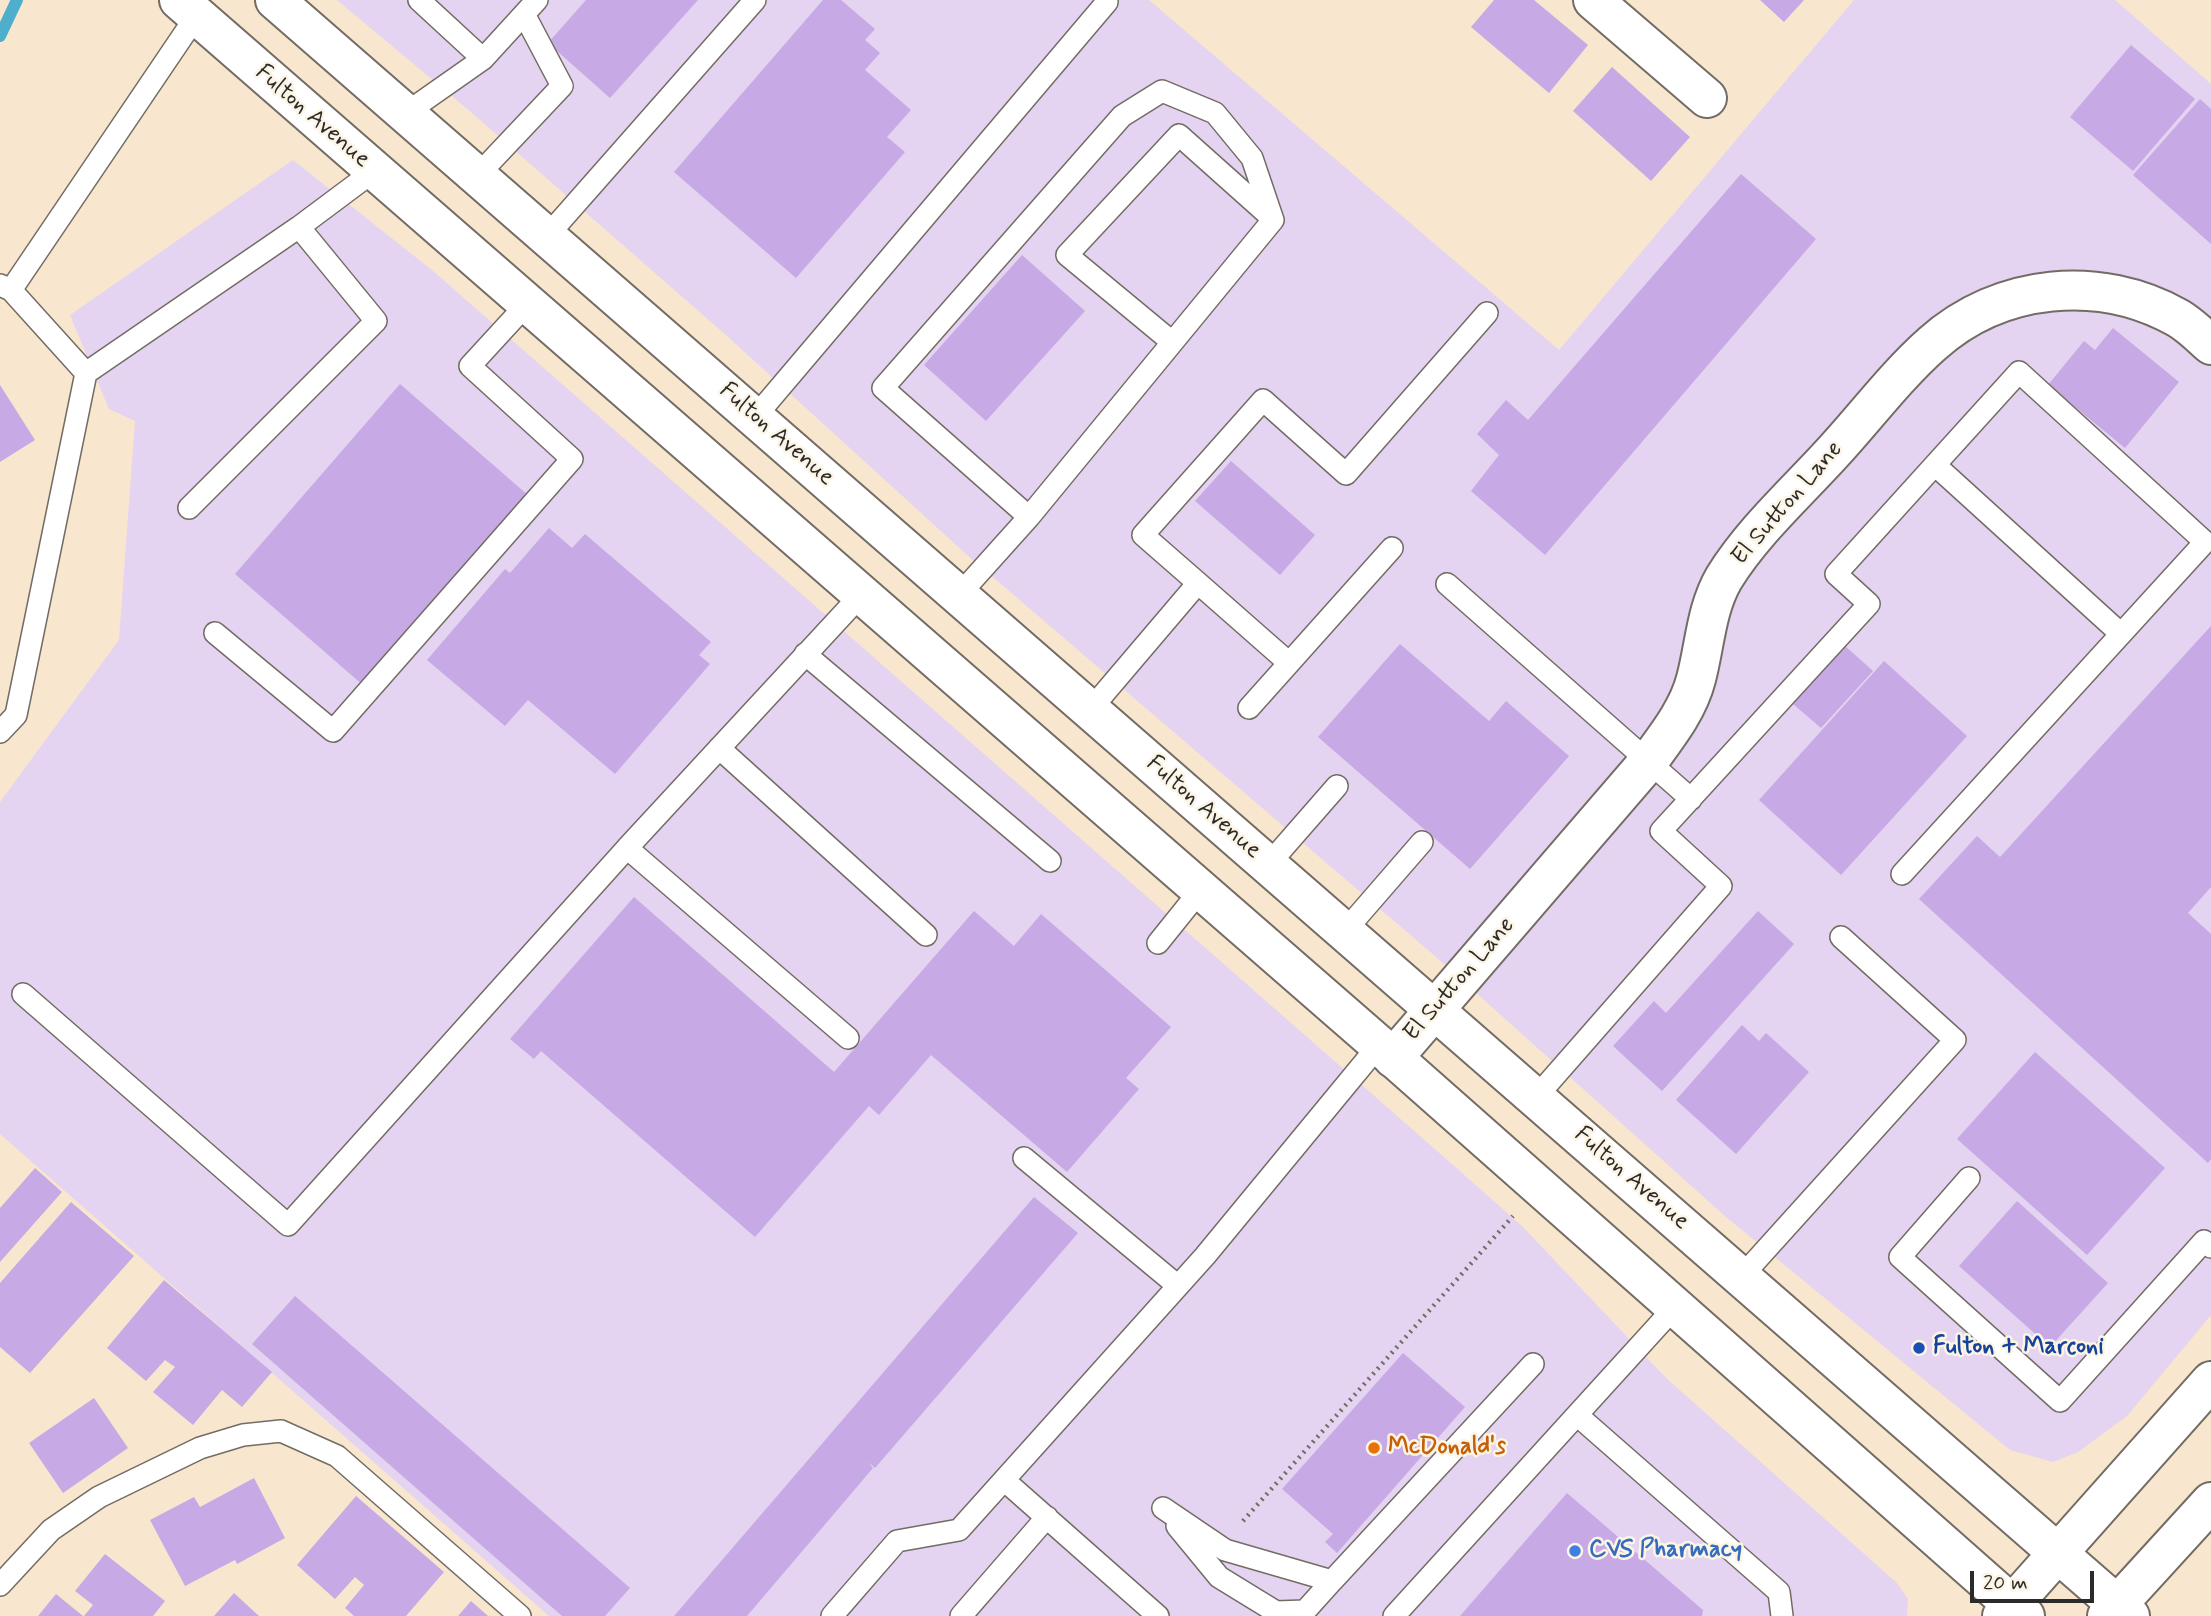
<!DOCTYPE html>
<style>
body{margin:0}
#map{position:relative;width:2211px;height:1616px;overflow:hidden;background:#f8e6cf;font-family:Mynerve,sans-serif}
canvas{display:block}
.scale{position:absolute;left:1970px;top:1571px;width:124px;height:32px;box-sizing:border-box;border:4px solid #2b2b2b;border-top:0;padding-left:9px;font-size:21px;line-height:24px;white-space:nowrap;color:#2b2b2b;-webkit-text-stroke:5px #fcf5e5;paint-order:stroke}
</style>
<div id="map">
<canvas width="2211" height="1616"></canvas>
<div class="scale">20 m</div>
</div>
<script>
const ctx = document.querySelector('canvas').getContext('2d');
ctx.lineJoin = 'round';
function fill(path, color) {
  ctx.fillStyle = color;
  ctx.fill(path, 'evenodd');
}
function stroke(path, color, width, dash) {
  ctx.strokeStyle = color;
  ctx.lineWidth = width;
  ctx.lineCap = dash ? 'butt' : 'round';
  ctx.setLineDash(dash || []);
  ctx.stroke(path);
}
function write(font, color, halo, rows, align = 'center') {
  ctx.font = font + ' Mynerve,sans-serif';
  ctx.lineWidth = 5;
  ctx.setLineDash([]);
  ctx.textBaseline = 'middle';
  ctx.strokeStyle = halo;
  ctx.fillStyle = color;
  for (const [text, x, y, turn = 0] of rows) {
    ctx.save();
    ctx.translate(x, y);
    ctx.rotate((+turn || 0) * Math.PI / 180);
    ctx.textAlign = isNaN(turn) ? turn : align;
    if (halo) ctx.strokeText(text, 0, 0);
    ctx.fillText(text, 0, 0);
    ctx.restore();
  }
}
fill(new Path2D(`
 M337,0h812l410,350 295,-350h261l96,84v1231l-84,101 -49,36 -25,10 -43,-12 -284,-233 -291,-261 -469,-402 -239,-218 -262,-229z
 M293,160l140,111 1028,901 62,55 143,151 231,205 11,16 -1,17h-1358l-549,-482v-332l119,-162 16,-219 -26,-12 -39,-94z`), '#e4d3f1');
stroke(new Path2D(`
 M0,36l17,-36`), '#4eafcd', 12);
fill(new Path2D(`
 M586,0h112l-88,98 -62,-55z
 M823,0h18l34,29 -10,11 15,13 -15,17 46,40 -24,27 18,15 -109,126 -122,-106z
 M1494,0h40l54,45 -39,48 -78,-66z
 M1760,0h44l-20,22z
 M2131,45l64,54 -62,72 -63,-54z
 M1612,67l78,70 -39,44 -78,-70z
 M2200,99l11,10v135l-78,-69z
 M1741,174l75,65 -271,316 -74,-64 28,-36 -22,-21 29,-34 22,20z
 M1022,255l63,56 -99,110 -62,-56z
 M2113,328l66,54 -54,66 -77,-63 36,-44 11,9z
 M400,384l129,112 -165,190 -129,-112z
 M0,385l35,55 -35,22z
 M1231,461l84,74 -35,40 -85,-74z
 M549,528l23,20 13,-14 126,108 -12,13 11,9 -95,110 -87,-74 -23,26 -78,-66 78,-91 5,4z
 M2211,626v261l-23,26 23,21v225l-3,4 -289,-264 58,-63 23,21z
 M1400,644l89,77 17,-20 63,55 -99,113 -152,-132z
 M1844,645l29,26 -52,57 -28,-24z
 M1884,661l83,75 -126,139 -82,-75z
 M634,897l200,175 140,-161 40,35 27,-32 130,113 -45,51 13,11 -72,83 -136,-117 -52,60 -10,-9 -114,131 -214,-186 -7,8 -24,-20z
 M1758,911l36,33 -132,147 -49,-45 41,-45 12,12z
 M1742,1025l17,16 7,-8 43,39 -73,82 -60,-54z
 M2035,1052l130,116 -78,87 -130,-116z
 M35,1168l27,24 -62,70v-54z
 M1034,1197l44,36 -203,235 -7,-6 5,6 -126,148h-73z
 M2017,1201l91,82 -58,64 -91,-81z
 M71,1202l63,54 -104,117 -30,-26v-64z
 M164,1280l108,92 -30,35 -20,-17 -29,35 -40,-33 22,-25 -10,-7 -19,21 -39,-33z
 M295,1296l335,292 -25,28h-43l-310,-272z
 M1403,1353l62,54 -128,146 -12,-11 8,-8 -51,-45z
 M94,1398l34,50 -65,45 -34,-50z
 M254,1478l31,60 -48,26 -2,-4 -50,26 -35,-66 44,-23 6,10z
 M1567,1493l136,117 -1,6h-242z
 M356,1496l88,76 -38,44h-52l-9,-8 19,-23 -9,-8 -20,22 -38,-34z
 M105,1554l60,47 -12,15h-69l9,-11 -18,-14z
 M234,1593l25,23h-45z
 M56,1594l27,22h-45z
 M471,1601l17,15h-30z`), '#c7aae5');
const lane = new Path2D(`
 M419,0l64,59
 M406,113l77,-54 54,-59
 M477,176l85,-90 -38,-72
 M548,235l207,-235
 M0,285l11,5 75,83 -70,342 -16,17
 M11,290l186,-275
 M1172,342l-105,-87 112,-120 93,83
 M86,373l213,-146 75,-56
 M755,417l352,-415 -2,-2
 M1935,465l186,169
 M189,508l187,-187 -77,-94
 M1029,517l-146,-129 239,-272 40,-25 53,22 37,45 21,62
 M1198,583l91,80
 M1447,584l244,215
 M959,595l70,-78 244,-297
 M215,633l118,98 239,-272 -102,-93 56,-61
 M805,654l245,207
 M1249,708l143,-160
 M1090,710l108,-127 -55,-48 120,-135 83,74 141,-161
 M719,748l207,187
 M1268,865l69,-79
 M1344,932l78,-90
 M1158,943l41,-51
 M23,994l265,231 339,-377
 M848,1038l-221,-190 233,-252
 M1537,1096l184,-210 -60,-55 208,-227 -33,-30 183,-202 186,170 -303,332
 M1024,1158l154,128
 M1969,1178l-69,79 160,144 144,-160 7,6
 M1742,1276l213,-236 -114,-103
 M1577,1415l202,177 3,24
 M1004,1480l154,136
 M1163,1508l62,42 107,31 201,-217
 M1177,1526l42,51 57,35 29,-1 27,-30
 M0,1585l51,-55 48,-33 101,-49 43,-13 38,-4 56,25 183,160
 M832,1616l65,-75 62,-11 246,-274 174,-211
 M961,1616l86,-99
 M1394,1616l281,-309`);
const street = new Path2D(`
 M1593,0l114,98
 M1393,1058l255,-296c19,-26 40,-52 48,-83 9,-34 10,-70 28,-101 29,-47 74,-87 111,-128 32,-35 62,-75 97,-106 68,-61 168,-70 246,-26 12,7 23,18 33,27`);
const secondary = new Path2D(`
 M179,0l1200,1045 646,571
 M275,0l1855,1616
 M2002,1616l209,-235
 M2107,1616l104,-114`);
stroke(lane, '#736c64', 24);
stroke(street, '#736c64', 42);
stroke(secondary, '#736c64', 42);
stroke(new Path2D(`
 M1243,1521l270,-305`), '#736c64', 4.5, [2, 5]);
stroke(lane, '#fff', 21);
stroke(street, '#fff', 38);
stroke(secondary, '#fff', 38);
for (const [x, y, r, color] of [
 [1919,1348,7,"#1a4fb4"],
 [1374,1448,7,"#e8710a"],
 [1575,1551,7,"#3f7fe0"]
]) {
  const dot = new Path2D();
  dot.arc(x, y, r, 0, 2 * Math.PI);
  ctx.fillStyle = color;
  ctx.fill(dot);
  stroke(dot, '#fcf5e5', 2.5);
}
write('24px', '#2b2b2b', '#fcf5e5', [
 ["Fulton Avenue",312,117,41],
 ["Fulton Avenue",776,435,41],
 ["El Sutton Lane",1788,504,-49],
 ["Fulton Avenue",1203,808,41],
 ["El Sutton Lane",1460,980,-49],
 ["Fulton Avenue",1631,1179,41]
]);
write('bold 24px', '#164399', '#fcf5e5', [
 ["Fulton + Marconi",1933,1348]
], 'left');
write('bold 24px', '#c56008', '#fcf5e5', [
 ["McDonald's",1388,1448]
], 'left');
write('bold 24px', '#366cbe', '#fcf5e5', [
 ["CVS Pharmacy",1589,1551]
], 'left');
</script>
